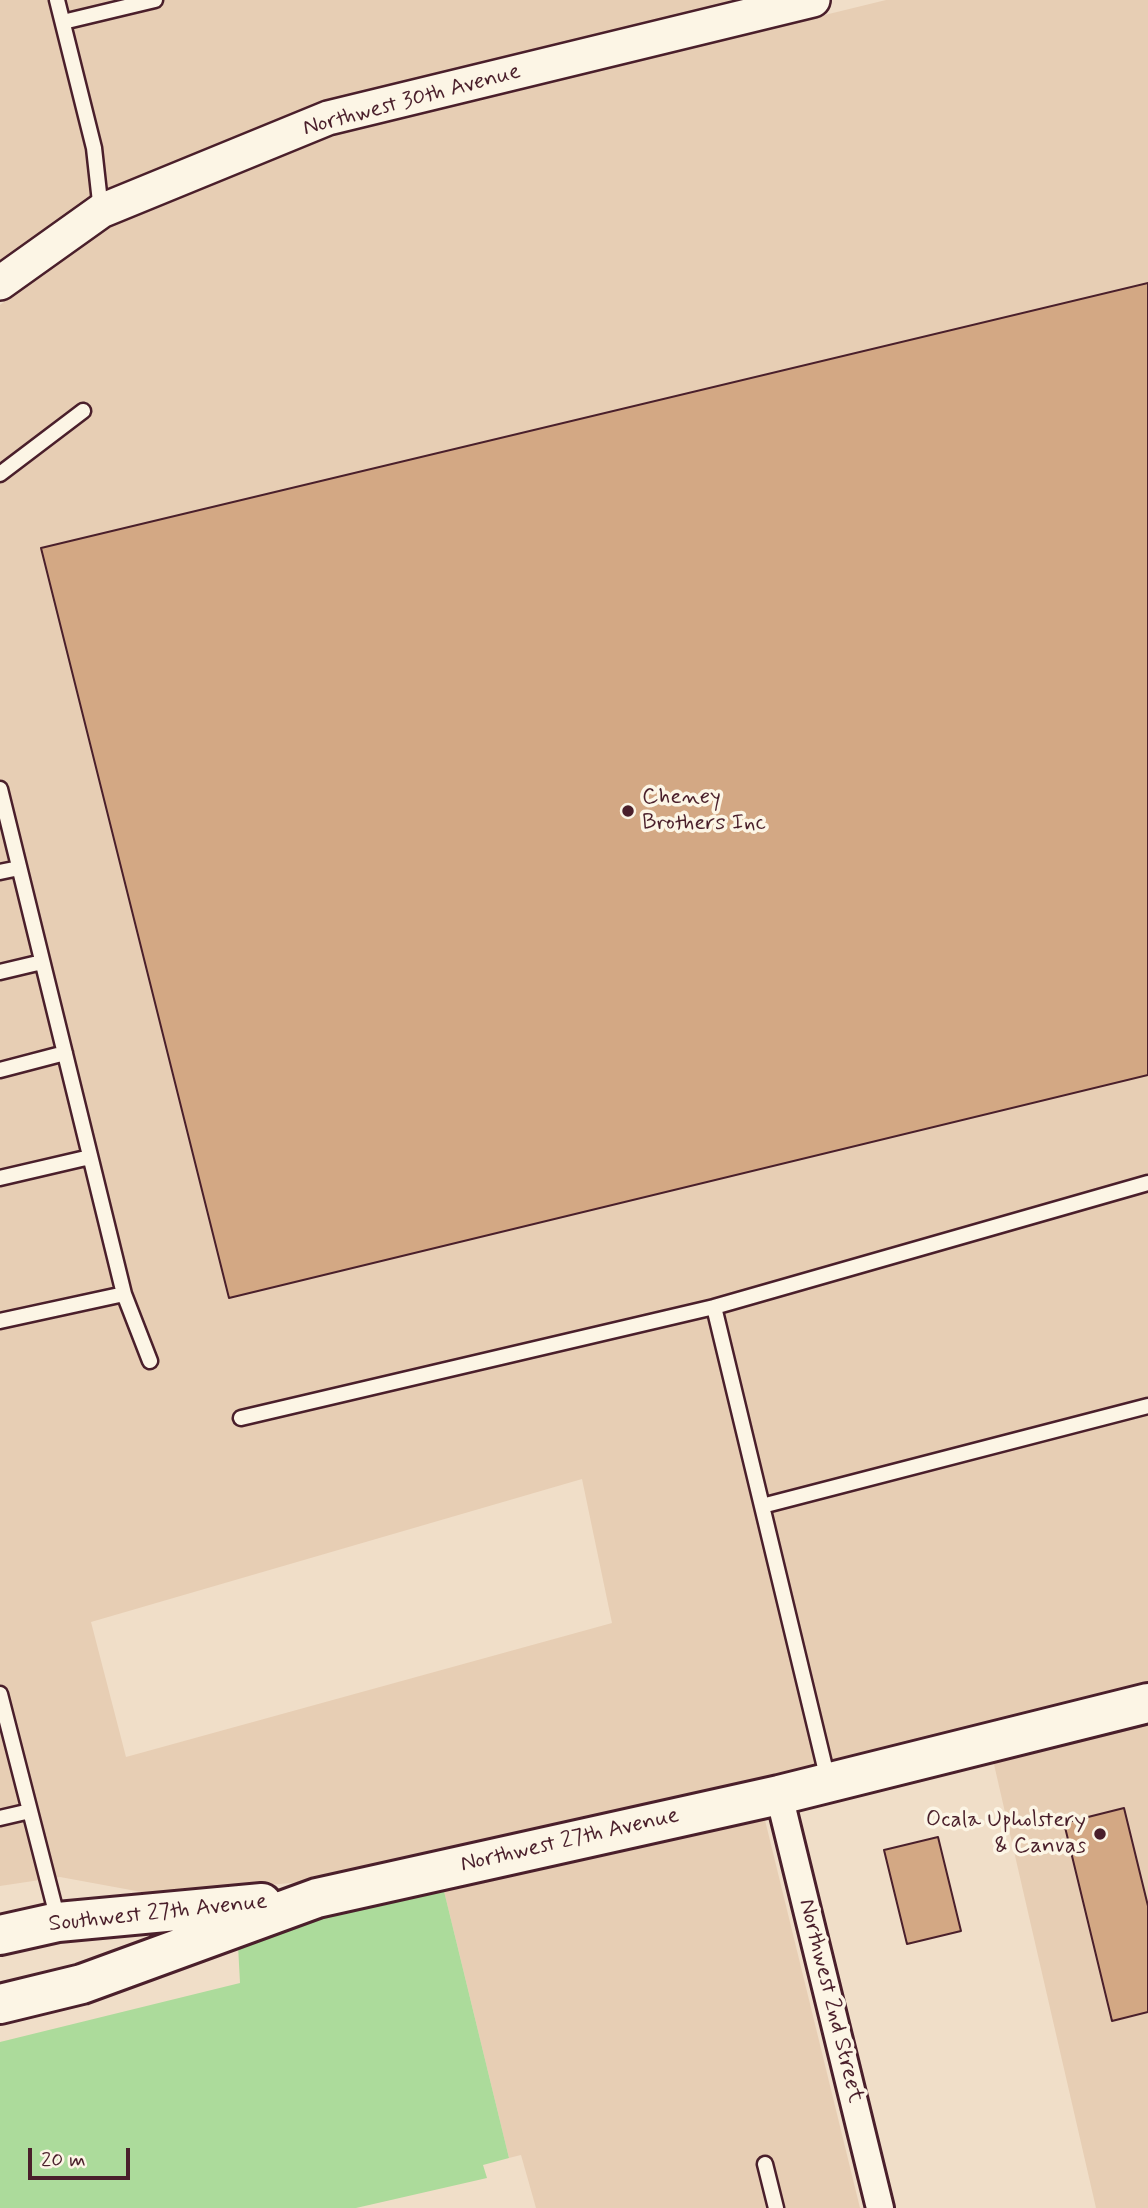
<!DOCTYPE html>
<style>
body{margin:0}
#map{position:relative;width:1148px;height:2208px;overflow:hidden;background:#f0dec8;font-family:Mynerve,sans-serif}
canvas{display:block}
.scale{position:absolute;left:28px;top:2148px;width:102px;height:32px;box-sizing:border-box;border:4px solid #4a1f2b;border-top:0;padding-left:9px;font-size:21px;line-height:24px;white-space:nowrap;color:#4a1f2b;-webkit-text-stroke:5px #fcf5e5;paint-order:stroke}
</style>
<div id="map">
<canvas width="1148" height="2208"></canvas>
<div class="scale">20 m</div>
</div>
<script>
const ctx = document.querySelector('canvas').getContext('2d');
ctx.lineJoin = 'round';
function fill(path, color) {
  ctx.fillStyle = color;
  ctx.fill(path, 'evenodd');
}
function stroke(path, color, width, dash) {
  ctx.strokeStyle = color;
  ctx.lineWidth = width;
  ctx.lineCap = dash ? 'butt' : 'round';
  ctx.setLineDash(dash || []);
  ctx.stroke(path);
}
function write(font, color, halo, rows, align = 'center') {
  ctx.font = font + ' Mynerve,sans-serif';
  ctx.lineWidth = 7;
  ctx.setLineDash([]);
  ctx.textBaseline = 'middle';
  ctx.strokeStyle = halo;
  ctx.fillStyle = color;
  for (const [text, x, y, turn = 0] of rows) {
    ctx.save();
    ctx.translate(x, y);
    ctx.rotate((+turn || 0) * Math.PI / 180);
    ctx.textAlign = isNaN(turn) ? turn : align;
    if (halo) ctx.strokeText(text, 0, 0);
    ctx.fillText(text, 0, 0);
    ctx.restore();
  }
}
fill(new Path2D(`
 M0,0h740l-416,102 -230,93 -94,66z
 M886,0h262v1685l-373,93 -446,99 -1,-2 -15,6 -155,14 -98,-18 -60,9v-1581l111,-80 223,-90zM582,1479l30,144 -486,134 -35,-135z
 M1148,1721v487h-52l-103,-448z
 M764,1816l96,392h-324l-15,-53 -12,3 -66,-271z`), '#e7ceb4');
fill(new Path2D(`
 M443,1887l66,271 -26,7 4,13 -131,30h-356v-166l240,-59 -2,-38 82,-31z`), '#acdb9b');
const building = new Path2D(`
 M1148,283v792l-919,223 -188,-750z
 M1124,1808l24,98v106l-36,9 -48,-198z
 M938,1837l23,94 -54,13 -23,-94z`);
fill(building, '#d3a884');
stroke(building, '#4a1f2b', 2);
const service = new Path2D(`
 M57,0l37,148 7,63
 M63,22l92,-22
 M0,474l83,-63
 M0,789l124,505 26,67
 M0,872l19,-4
 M0,972l42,-10
 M0,1070l65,-17
 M0,1178l90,-21
 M714,1307l434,-124
 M0,1321l124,-27
 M241,1418l473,-111 114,473
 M762,1506l386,-100
 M0,1694l58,226
 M0,1818l30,-7
 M765,2164l11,44`);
const minor = new Path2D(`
 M779,1795l101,413`);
const tertiary = new Path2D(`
 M0,283l101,-72 227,-93 485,-118`);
const secondary = new Path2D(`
 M0,1935l58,-13 204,-19
 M0,2004l82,-20 235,-86 462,-103 369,-92`);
stroke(service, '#4a1f2b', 19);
stroke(minor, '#4a1f2b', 32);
stroke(tertiary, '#4a1f2b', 38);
stroke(secondary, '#4a1f2b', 44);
stroke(service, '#fcf5e5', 14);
stroke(minor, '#fcf5e5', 26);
stroke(tertiary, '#fcf5e5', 33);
stroke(secondary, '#fcf5e5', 38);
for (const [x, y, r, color] of [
 [628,811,7,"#4a1f2b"],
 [1100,1834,7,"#4a1f2b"]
]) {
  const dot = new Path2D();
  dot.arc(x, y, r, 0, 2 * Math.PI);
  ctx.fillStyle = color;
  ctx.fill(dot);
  stroke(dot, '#fcf5e5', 2.5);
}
write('23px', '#4a1f2b', '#fcf5e5', [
 ["Northwest 30th Avenue",412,101,-15],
 ["Northwest 27th Avenue",570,1841,-13],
 ["Southwest 27th Avenue",158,1914,-6],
 ["Northwest 2nd Street",830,2001,76]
]);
write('23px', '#4a1f2b', '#fcf5e5', [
 ["Cheney",642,798],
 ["Brothers Inc",642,824],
 ["Ocala Upholstery",1086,1821,"right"],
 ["& Canvas",1086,1847,"right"]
], 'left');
</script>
